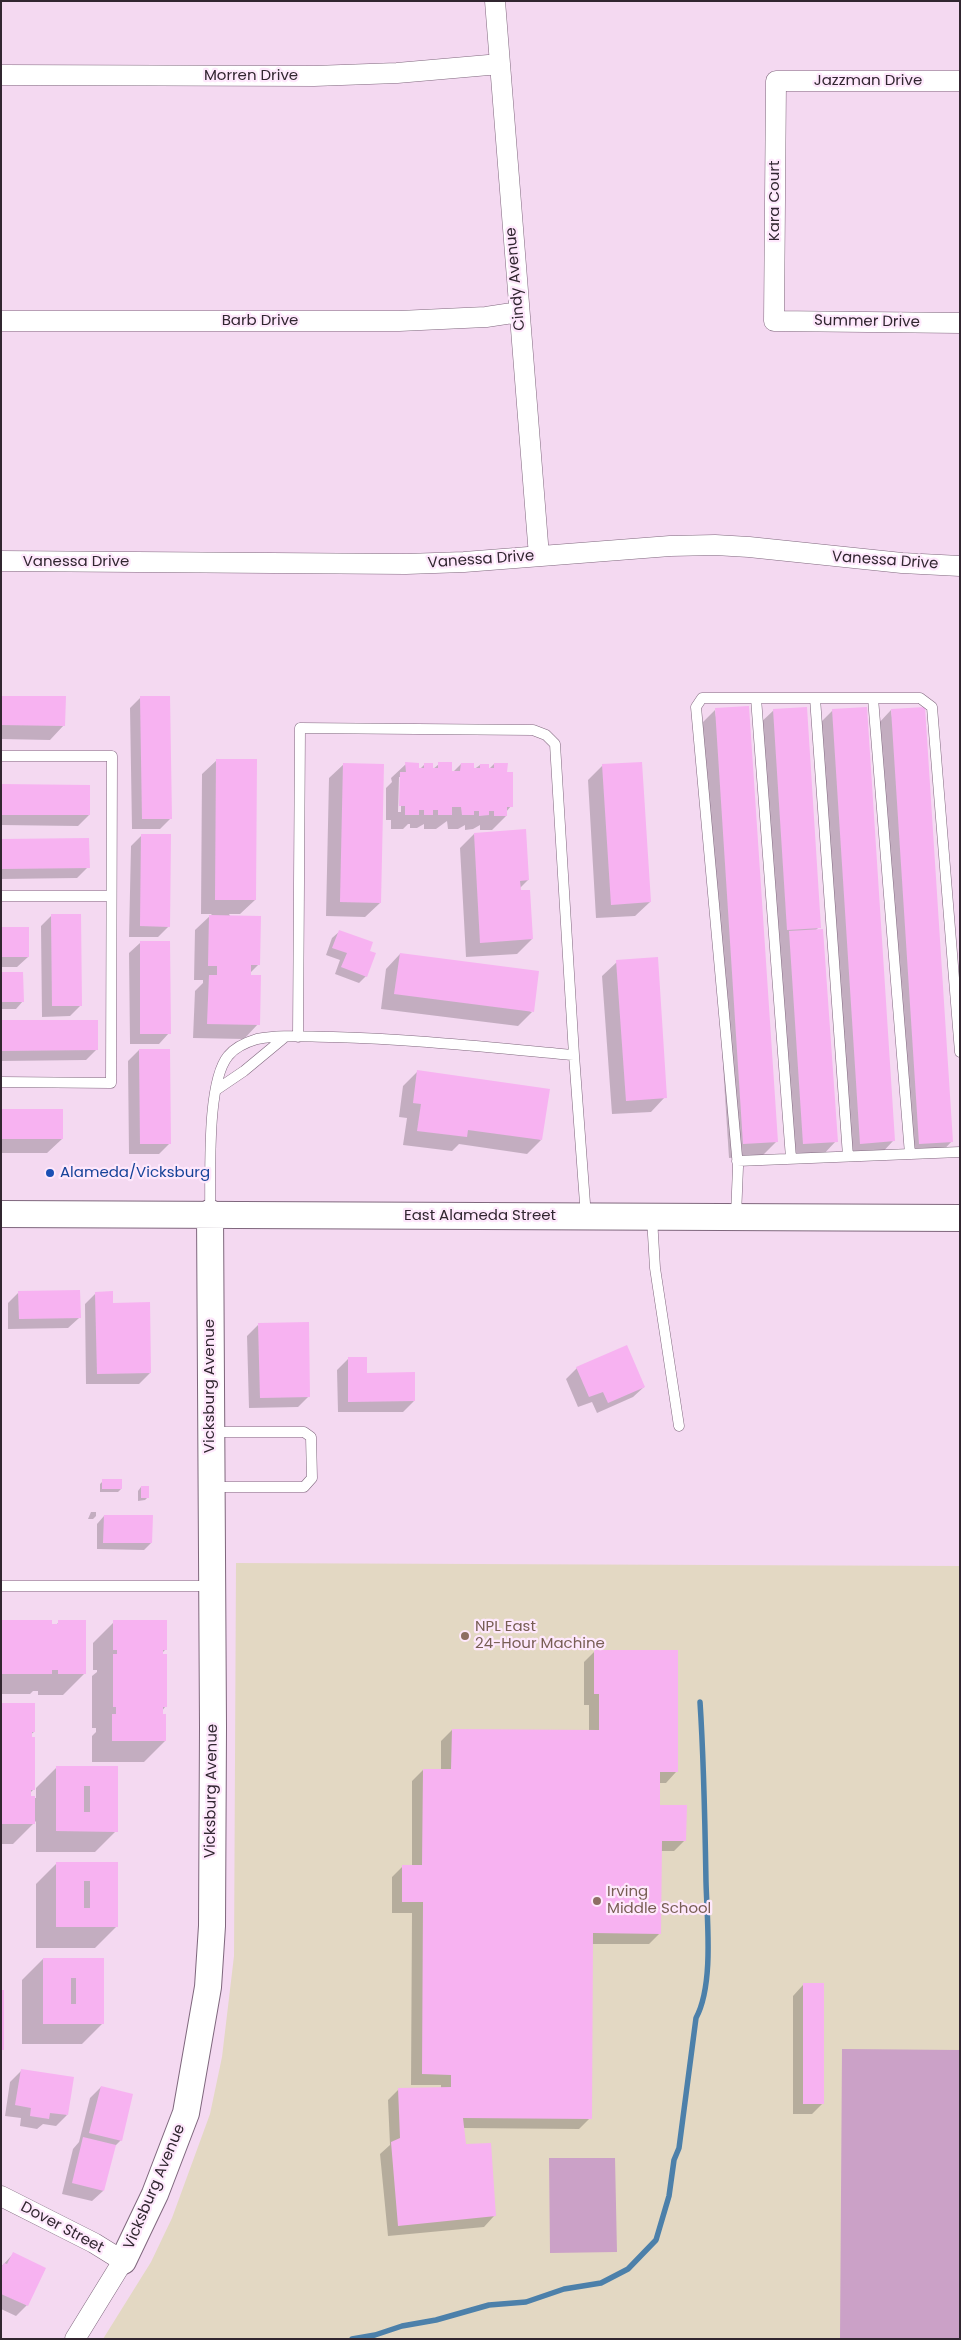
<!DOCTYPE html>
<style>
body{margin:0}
#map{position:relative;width:961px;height:2340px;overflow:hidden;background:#f4d9f1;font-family:Poppins,sans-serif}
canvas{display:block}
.frame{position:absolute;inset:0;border:2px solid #312630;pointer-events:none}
</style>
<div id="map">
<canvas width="961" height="2340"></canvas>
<div class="frame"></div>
</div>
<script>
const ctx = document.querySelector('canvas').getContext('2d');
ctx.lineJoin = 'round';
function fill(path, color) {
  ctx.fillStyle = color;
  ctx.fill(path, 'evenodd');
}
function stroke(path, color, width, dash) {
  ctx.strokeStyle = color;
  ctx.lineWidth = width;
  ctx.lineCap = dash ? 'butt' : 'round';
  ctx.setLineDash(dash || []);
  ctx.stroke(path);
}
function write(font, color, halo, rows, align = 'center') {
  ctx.font = font + ' Poppins,sans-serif';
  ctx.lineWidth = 4.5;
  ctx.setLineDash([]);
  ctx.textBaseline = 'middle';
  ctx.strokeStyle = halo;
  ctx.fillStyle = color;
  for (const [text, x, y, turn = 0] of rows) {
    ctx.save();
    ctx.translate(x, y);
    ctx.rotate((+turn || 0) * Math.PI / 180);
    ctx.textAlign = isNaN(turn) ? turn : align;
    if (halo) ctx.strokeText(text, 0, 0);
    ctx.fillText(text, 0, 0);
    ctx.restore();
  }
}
fill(new Path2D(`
 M236,1563l724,3v773h-857l48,-77 21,-44 38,-104 12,-57 12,-101z`), '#e3d8c3');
fill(new Path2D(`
 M842,2049l118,1v289h-120z
 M549,2158h66l2,94 -67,1z`), '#cba1c7');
fill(new Path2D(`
 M1,697l63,28 -14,15 -49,-1z
 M141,697l30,121 -11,11h-28l-2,-121z
 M715,710l61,432 -14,14 -33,2 -28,-434z
 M774,710l45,217 -3,3 20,211 -14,15 -33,2 -30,-434z
 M833,710l60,431 -14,15 -33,2 -28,-433z
 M891,710l61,431 -14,15 -33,2 -28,-433z
 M217,760l38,140 -15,14h-11l30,50 -9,9 8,51 -14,15 -51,-1 2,-47 8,-8v-3h-9l1,-50 17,-16h-11l1,-140z
 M344,764l36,139 -15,14 -39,-1 3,-138z
 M406,764l14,5 4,-4 8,5 7,-6 12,10 10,-10 12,6 7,-5 8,5 6,-6 12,9 5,33 -5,6v4l-14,14h-12v-5l-7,4 -8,1v-5l-7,4h-10l-1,-8 -11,8h-12v-5l-7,4h-7v-4h-2l-5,5h-12v-9h-5v-32l6,-6 -1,-4zM399,777h2v35h-3z
 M603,765l47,137 -15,14 -39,2 -8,-138z
 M1,785l88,30 -11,11 -77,-1z
 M474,834l54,46 -8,8 12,51 -15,15 -51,3 -6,-109z
 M142,835l27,91 -11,11h-29l2,-91z
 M1,840l87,27 -11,11 -76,1z
 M52,915l29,90 -11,11 -28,1 -1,-91z
 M1,928l27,29 -11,10h-16z
 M340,931l28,21 -2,24 -7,7 -24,-9 5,-14 -14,-5 6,-17z
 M140,943l29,90 -10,11h-29l-1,-91z
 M400,954l132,58 -14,14 -137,-17 5,-40z
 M617,962l48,135 -14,15 -39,2 -10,-138z
 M1,974l22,27 -7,8h-15z
 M1,1022l96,27 -11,11 -85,1z
 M139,1050l31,93 -11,11h-30l-1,-93z
 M418,1071l123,69 -14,14 -68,-10 -7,7 -49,-6 4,-27 -8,-1 4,-31z
 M1,1111l61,28 -15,14h-46z
 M19,1292l60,26 -11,10 -60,1v-26z
 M96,1293l16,11 38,69 -11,11h-53l-1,-80z
 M258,1325l51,71 -11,11 -49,1 -2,-72z
 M348,1359l18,15 48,27 -11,11h-65l-1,-42z
 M577,1368l67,19 -11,10 -36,16 -5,-11 -14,5 -12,-28z
 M103,1481l18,8 -3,3h-18v-8z
 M141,1487l7,10 -3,3 -7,1v-10z
 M91,1512h5v4l-3,3h-5z
 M104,1516l47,27 -7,7 -47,-1v-25z
 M1,1621l50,4h5l3,-3 25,52 -21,21h-25v-4h-5l-3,3h-29z
 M114,1622l52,27 -4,4 3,54 -3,4 3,30 -21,21h-52v-26l4,-4v-4h-4v-52l5,-4v-2h-4v-27z
 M595,1651l81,121 -10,11h-7v24l26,33 -11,11h-14v82l-11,11h-57l-2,174 -11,11 -116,-1 2,18 29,70 -10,11 -96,9 -8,-82 10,-9 -2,-45 11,-11 42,-1v-3h-30l1,-172h-20v-36l11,-11h9v-85l11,-11h18v-29l11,-11 137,1v-26h-5v-43z
 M1,1704l33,28 -4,3 4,54 -4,4v5h6v-10l21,-21h60l-1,64 -21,21h-59v-31l-23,23h-12z
 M57,1863h60l-1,64 -21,21h-59v-64z
 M43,1959h60v64l-21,21h-60v-64z
 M803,1985l20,118 -11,11h-19v-118z
 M21,2071l46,44 -11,11 -13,-2 -6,5 -17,-3 1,-8 -16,-2 5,-34z
 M101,2087l20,53 -7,7 -11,44 -11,10 -30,-7 11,-45 6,-7 11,-44z
 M13,2254l32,15 -18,36 -11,11 -15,-7v-42z`), '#0003');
stroke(new Path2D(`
 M352,2339l23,-4 27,-9 34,-6 53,-15 37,-3 38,-13 37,-6 27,-14 28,-29 13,-44 5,-36 5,-12 17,-130c18,-33 11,-98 10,-136 -1,-60 -2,-120 -6,-180`), '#4c80aa', 5.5);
fill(new Path2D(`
 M1,696h65l-1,30 -64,-1z
 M140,696h30l2,123h-30z
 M749,706l29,436 -35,2 -28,-436z
 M807,707l14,221 -34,2 -14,-221z
 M867,707l28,434 -35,3 -28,-435z
 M925,707l28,435 -34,2 -28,-435z
 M216,759h41l-1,141h-41z
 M405,762l14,1v5h5v-5h9v5h5v-6h14v9h8l1,-8h13v5h6v-4h9v4h5v-5h14l-1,9h6v35h-6v9h-13v-5h-5v4l-10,1v-5h-5v4h-12l-1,-8h-9v8h-14v-5h-5v5h-9v-5h-5v5h-14v-9h-6l1,-34h6z
 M642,762l9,140 -40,3 -9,-141z
 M343,763l41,1 -3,139 -41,-1z
 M1,784l89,1v30h-89z
 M526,829l3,51 -9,1 1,9h9l3,49 -53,4 -6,-110z
 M141,834h30l-1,93 -30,-1z
 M89,838l1,30 -89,1v-30z
 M51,914h30l1,92h-30z
 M209,915l52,1 -1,49h-9v10h10l-1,50 -53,-1 2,-49h8v-9h-9z
 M1,927h28v30h-28z
 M823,929l15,213 -35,2 -14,-213z
 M339,930l34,12 -3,9 6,2 -9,24 -26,-10 6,-14 -15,-5z
 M140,941h30l1,93h-31z
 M400,953l139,18 -5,41 -140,-18z
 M658,957l9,141 -41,3 -10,-141z
 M1,972h22l1,30h-23z
 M1,1020h97v30l-97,1z
 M139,1049h31l1,95h-31z
 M417,1070l133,19 -8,51 -74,-10 -1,7 -50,-6 4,-27 -8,-1z
 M1,1109h62v30h-62z
 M80,1290l1,28 -62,1 -1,-28z
 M113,1291v12l37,-1 1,71 -54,1 -2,-82z
 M309,1322l1,75 -50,1 -2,-75z
 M627,1345l18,42 -37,16 -5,-11 -14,5 -13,-30z
 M348,1357h19v16l48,-1v29l-67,1z
 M102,1479h20v10h-20z
 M141,1486h8v12h-8z
 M104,1515h49l-1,28h-49z
 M1,1620h51v4h6v-4h28v54h-28v-4h-6v4h-51z
 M113,1620h54v30h-4v4h4v53h-4v7h3v27h-54v-27h4v-7h-3v-53h4v-4h-4z
 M594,1650h84v122h-18v33h27l-1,36h-24l-1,93 -68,-1 -1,186 -129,-1 3,26 25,-1 5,73 -98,10 -7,-84 9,-4 -2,-50 53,-1v-12l-29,-1 1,-172h-21v-37h20l1,-96h28l1,-40 147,1v-36h-5z
 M1,1703h34v29h-3v5h3v53h-4v6h4v28h-34z
 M56,1766h62v66l-62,-1zM84,1786h6v26h-6z
 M56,1862h62v65h-62zM84,1881h6v27h-6z
 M43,1958h61v66h-61zM71,1978h5v26h-5z
 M803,1983h21v121h-21z
 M1,1990h3v60h-3z
 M21,2069l53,8 -6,38 -18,-2 -1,6 -19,-3 1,-8 -16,-3z
 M101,2086l32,8 -11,47 -33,-8z
 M83,2137l33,8 -12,46 -32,-8z
 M13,2252l33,16 -18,38 -27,-12v-26l3,-5 3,1z`), '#f7b2f1');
const service = new Path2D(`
 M756,698l35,460
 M815,698l33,458
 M873,698l37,456
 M1,756h111l-1,327 -110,-1
 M1,896h110
 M298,1037l2,-309 233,2 13,5 9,9 19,311
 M216,1090l28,-19 41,-34
 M737,1161l223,-9
 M210,1212c1,-36 -4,-129 18,-156 7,-9 19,-14 29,-17 24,-5 51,-2 76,-2 81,2 161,11 241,18l12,162
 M736,1216l2,-49 -42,-460 6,-9h218l12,9 28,345
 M652,1218l3,50 24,158
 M212,1432h92l7,5 1,41 -8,9h-92
 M1,1586h211`);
const minor = new Path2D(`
 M495,1l44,555
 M1,75l313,1 83,-3 103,-9
 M960,81h-184l-2,240 186,2
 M1,321h398l87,-4 33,-5
 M1,561l405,3 58,-2 206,-16 45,-1 34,2 153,16 58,3
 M1,2196l93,47 29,18 -48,78`);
const tertiary = new Path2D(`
 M1,1214l959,4
 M123,2261l32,-67 31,-81 22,-126 4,-61 1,-199 -3,-514`);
stroke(service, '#7f677d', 11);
stroke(minor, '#7f677d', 21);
stroke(tertiary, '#7f677d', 28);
stroke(service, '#fff', 10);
stroke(minor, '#fff', 20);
stroke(tertiary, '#fff', 26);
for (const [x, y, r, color] of [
 [50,1173,5,"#1a4fb4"],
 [465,1636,5,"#8d6e63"],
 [597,1901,5,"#8d6e63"]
]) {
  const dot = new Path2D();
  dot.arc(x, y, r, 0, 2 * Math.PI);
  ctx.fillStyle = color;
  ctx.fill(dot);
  stroke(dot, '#fee8fc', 2);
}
write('15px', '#312630', '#fee8fc', [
 ["Morren Drive",251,76],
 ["Jazzman Drive",868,81],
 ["Kara Court",775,201,-90],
 ["Cindy Avenue",516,279,-95],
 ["Barb Drive",260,321],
 ["Summer Drive",867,322,1],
 ["Vanessa Drive",481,560,-4],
 ["Vanessa Drive",885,561,4],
 ["Vanessa Drive",76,562],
 ["East Alameda Street",480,1216],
 ["Vicksburg Avenue",210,1386,-90],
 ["Vicksburg Avenue",212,1791,-89],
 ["Vicksburg Avenue",155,2187,-67],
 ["Dover Street",62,2228,28]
]);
write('15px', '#164399', '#fee8fc', [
 ["Alameda/Vicksburg",60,1173]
], 'left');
write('15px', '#785e54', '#fee8fc', [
 ["NPL East",475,1627],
 ["24-Hour Machine",475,1644],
 ["Irving",607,1892],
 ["Middle School",607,1909]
], 'left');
</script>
